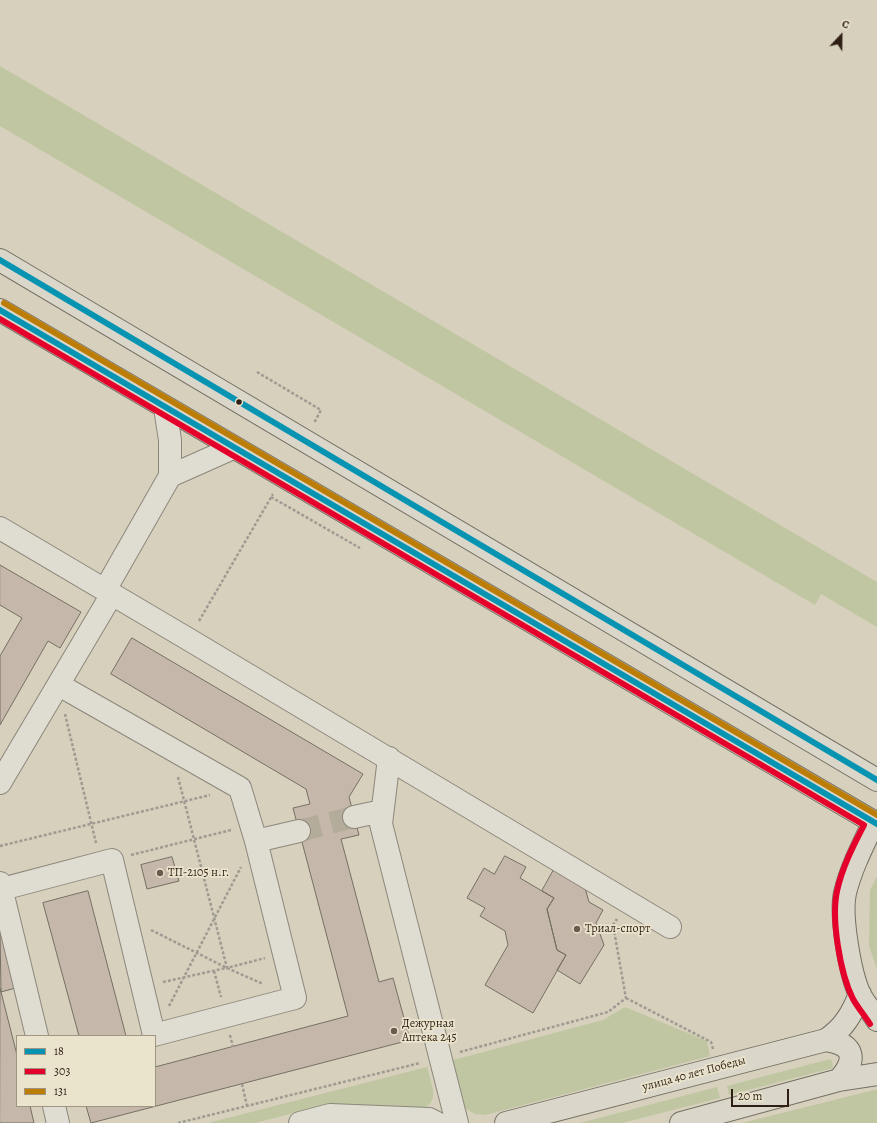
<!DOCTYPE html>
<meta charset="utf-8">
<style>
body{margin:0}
#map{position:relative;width:877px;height:1123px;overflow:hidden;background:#d6d0bc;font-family:Alegreya,serif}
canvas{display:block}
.legend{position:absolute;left:16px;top:1035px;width:140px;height:72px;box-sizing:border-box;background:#ebe4cc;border:1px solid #9f9582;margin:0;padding:5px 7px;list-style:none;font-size:12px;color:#2e1e14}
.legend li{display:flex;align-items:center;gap:8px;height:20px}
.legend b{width:20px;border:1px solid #9f9582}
.north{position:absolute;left:821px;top:16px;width:40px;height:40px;-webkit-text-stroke:3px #ebe4cc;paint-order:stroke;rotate:22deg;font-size:11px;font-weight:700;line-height:16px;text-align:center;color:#2e1e14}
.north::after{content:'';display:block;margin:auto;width:14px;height:18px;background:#2e1e14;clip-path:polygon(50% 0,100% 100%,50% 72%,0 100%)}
.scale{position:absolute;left:731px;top:1089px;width:58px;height:18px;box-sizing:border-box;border:2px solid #2e1e14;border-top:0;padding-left:5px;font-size:12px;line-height:14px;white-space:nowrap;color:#2e1e14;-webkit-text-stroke:3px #ebe4cc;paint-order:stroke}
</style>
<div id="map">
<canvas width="877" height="1123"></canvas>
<ul class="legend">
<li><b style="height:5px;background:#0794b2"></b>18</li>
<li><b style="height:5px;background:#e4002b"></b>303</li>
<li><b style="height:5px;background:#bb7d06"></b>131</li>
</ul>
<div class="north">С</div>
<div class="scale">20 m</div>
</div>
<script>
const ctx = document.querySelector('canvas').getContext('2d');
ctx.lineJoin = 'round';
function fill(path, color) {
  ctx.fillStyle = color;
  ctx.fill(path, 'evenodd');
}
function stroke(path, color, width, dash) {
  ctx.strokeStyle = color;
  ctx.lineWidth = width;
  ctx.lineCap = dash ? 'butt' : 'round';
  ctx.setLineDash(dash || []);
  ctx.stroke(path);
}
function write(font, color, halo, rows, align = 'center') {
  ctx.font = font + ' Alegreya,serif';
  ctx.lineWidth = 3.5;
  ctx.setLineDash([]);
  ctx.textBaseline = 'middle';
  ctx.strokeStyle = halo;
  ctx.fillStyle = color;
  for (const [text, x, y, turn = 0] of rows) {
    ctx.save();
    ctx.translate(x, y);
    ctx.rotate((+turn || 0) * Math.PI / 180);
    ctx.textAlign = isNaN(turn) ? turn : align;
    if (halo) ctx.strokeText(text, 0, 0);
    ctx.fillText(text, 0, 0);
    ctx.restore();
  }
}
fill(new Path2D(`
 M0,66l877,516v45l-56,-33 -6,11 -815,-479z
 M877,876v93l-8,-23 1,-56z
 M625,1007l82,34 3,15 -225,59 -10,-1 -14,-8 -15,-44 157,-42z
 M830,1059l2,2 1,7 -104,27 -2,-9z
 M427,1067c4,17 15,37 -8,42l-98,-3 -66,17h-47z
 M717,1087l3,11 -98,25h-42z
 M874,1090h3v33h-135z`), '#c1c6a2');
const building = new Path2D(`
 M0,565l81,47 -21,36 -12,-7 -48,84v-69l22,-38 -22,-13z
 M132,638l231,136 -14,23 10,38 -18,4 38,143 14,-4 17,62 -319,83 -5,-17h69v-39l193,-51 -55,-208 17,-4 -4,-15 -195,-115z
 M505,856l21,11 -6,11 34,20 -7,11 10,41 9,5 -33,58 -48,-28 23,-40 -3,-14 -25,-15 5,-8 -18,-10 17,-30 10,6z
 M172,857l7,24 -32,8 -6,-24z
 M556,866l27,15 6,21 14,8 -7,13 8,22 -24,39 -23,-14 9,-15 -9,-5 -10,-41 7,-11 -12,-7z
 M88,891l38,145h-47l-36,-133z
 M4,931l15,56 -18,5 -1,-59z
 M0,988l17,67v51h13l4,17h-34z`);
fill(building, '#c5b8aa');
stroke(building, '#756f64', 1);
stroke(new Path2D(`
 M299,831l55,-14`), '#b4ac9a', 22, [22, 11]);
const minor = new Path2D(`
 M170,476l63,-28
 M0,528l188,111 482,288
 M105,590l65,-114v-36l-5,-32
 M389,758l-8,66 76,299
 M0,783l112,-189
 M354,817l28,-6
 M256,841l43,-10
 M0,883l37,153
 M2,889l110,-29 42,175 141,-37 -39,-157 -16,-53 -181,-103
 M54,1106l4,17
 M300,1123l30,-8 99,4 8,4`);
const major = new Path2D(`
 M0,260l877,520
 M0,310l877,514
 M874,822c-11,23 -23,46 -29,71 -5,22 5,81 15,102 5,9 12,17 17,25
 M826,1040c28,4 32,19 13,40
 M506,1123l320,-83c18,-12 26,-26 34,-46
 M681,1123l158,-43 38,-6`);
stroke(minor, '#8c877b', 24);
stroke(major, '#756f64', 24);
stroke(new Path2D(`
 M257,372l64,38 -7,13
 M271,497l89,51
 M199,621l74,-127
 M65,714l31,129
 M178,777l49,191 38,-10
 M0,846l210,-51
 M131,855l100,-25
 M151,930l76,38 36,16
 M214,971l7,26
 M163,982l63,-14
 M626,998l85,44 2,7
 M169,1006l72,-139
 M230,1035l3,12
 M460,1052l148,-40 18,-14 -13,-73 4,-6
 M242,1084l5,22
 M178,1123l242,-60`), '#a09b92', 2.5, [3, 2]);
stroke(minor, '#dfdcd2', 22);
stroke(major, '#dad7ca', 22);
stroke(new Path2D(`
 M0,260l877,520
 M0,310l877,514`), '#0794b2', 6);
stroke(new Path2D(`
 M0,319l864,506c-11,21 -22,43 -27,66 -6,28 3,82 16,108 5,9 12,17 17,25`), '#e4002b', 6);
stroke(new Path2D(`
 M4,303l873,512`), '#bb7d06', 6);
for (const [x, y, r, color] of [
 [239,402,3.5,"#2e1e14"],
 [160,873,4,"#695c4f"],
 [577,929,4,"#695c4f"],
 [394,1031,4,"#695c4f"]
]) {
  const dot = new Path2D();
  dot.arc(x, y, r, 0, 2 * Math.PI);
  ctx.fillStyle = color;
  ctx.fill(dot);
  stroke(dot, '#ebe4cc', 1.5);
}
write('12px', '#2e1e14', '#ebe4cc', [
 ["ТП-2105 н.г.",168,873],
 ["Триал-спорт",585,929],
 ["Дежурная",402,1024],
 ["Аптека 245",402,1038]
], 'left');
write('12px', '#2e1e14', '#ebe4cc', [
 ["улица 40 лет Победы",694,1074,-15]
]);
</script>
